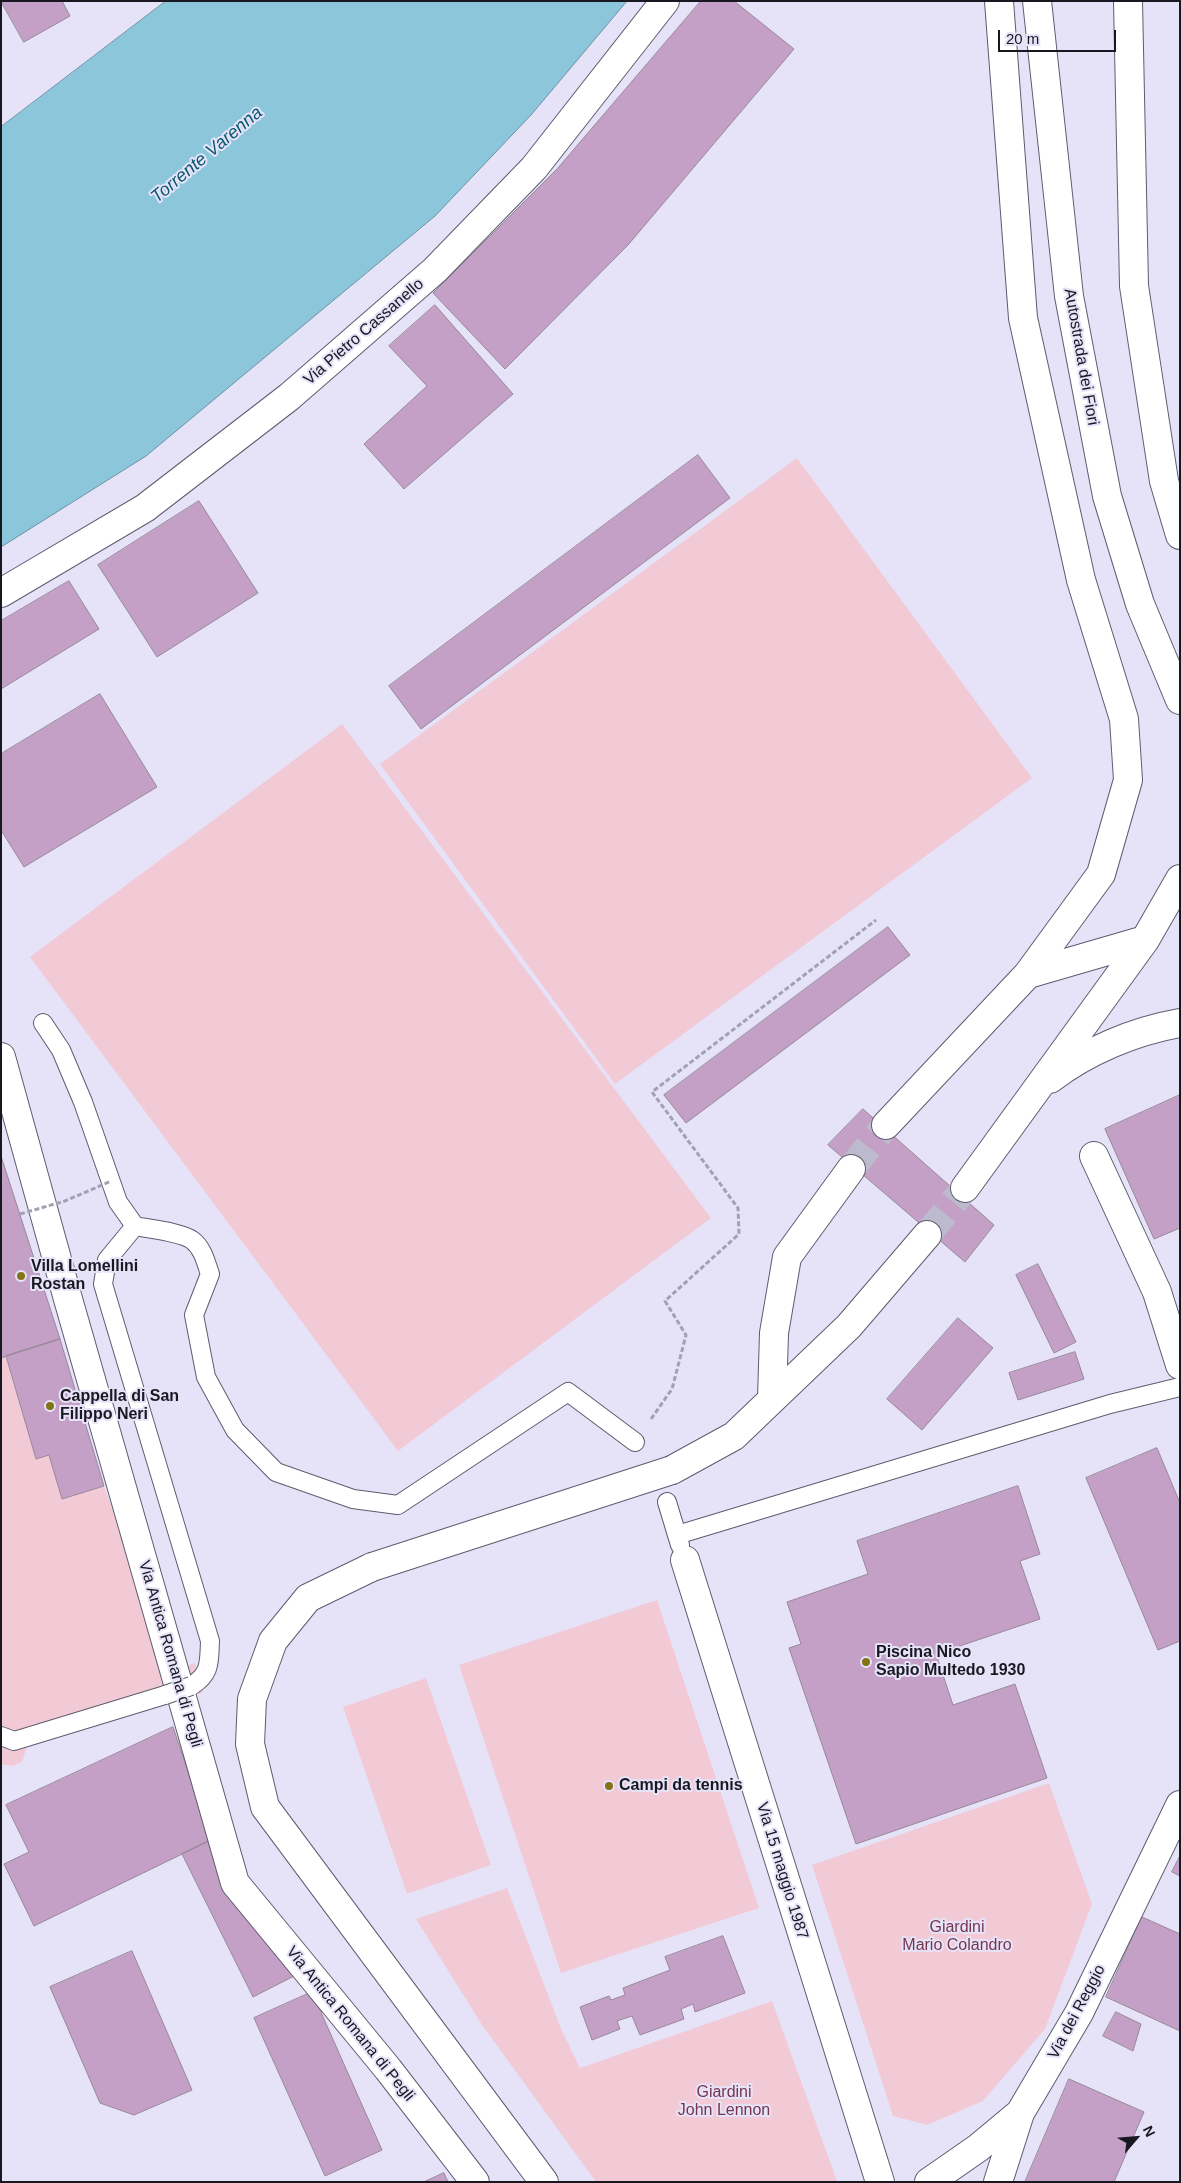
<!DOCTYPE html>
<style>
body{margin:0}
#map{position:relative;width:1181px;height:2183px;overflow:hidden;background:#e6e3f9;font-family:Helvetica,sans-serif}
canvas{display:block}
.frame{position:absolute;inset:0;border:2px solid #191820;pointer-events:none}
.north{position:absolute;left:1111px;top:2113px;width:50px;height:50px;-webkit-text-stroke:4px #e6e3f9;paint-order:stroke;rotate:63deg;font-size:14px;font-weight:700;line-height:20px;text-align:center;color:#191820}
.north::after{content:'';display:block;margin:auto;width:18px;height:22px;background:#191820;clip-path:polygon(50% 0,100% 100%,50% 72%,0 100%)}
.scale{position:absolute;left:998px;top:30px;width:118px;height:22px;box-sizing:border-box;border:2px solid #191820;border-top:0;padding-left:6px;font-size:15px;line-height:18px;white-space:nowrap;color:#191820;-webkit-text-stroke:4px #e6e3f9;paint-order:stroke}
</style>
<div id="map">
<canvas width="1181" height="2183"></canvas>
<div class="frame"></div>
<div class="north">N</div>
<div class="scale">20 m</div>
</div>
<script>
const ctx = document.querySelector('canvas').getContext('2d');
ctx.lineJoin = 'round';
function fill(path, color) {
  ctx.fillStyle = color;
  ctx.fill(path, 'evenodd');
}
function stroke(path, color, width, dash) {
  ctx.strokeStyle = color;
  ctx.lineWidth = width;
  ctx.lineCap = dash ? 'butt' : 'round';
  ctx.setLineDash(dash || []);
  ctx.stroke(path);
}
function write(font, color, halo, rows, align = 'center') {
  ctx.font = font + ' Helvetica,sans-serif';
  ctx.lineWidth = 4;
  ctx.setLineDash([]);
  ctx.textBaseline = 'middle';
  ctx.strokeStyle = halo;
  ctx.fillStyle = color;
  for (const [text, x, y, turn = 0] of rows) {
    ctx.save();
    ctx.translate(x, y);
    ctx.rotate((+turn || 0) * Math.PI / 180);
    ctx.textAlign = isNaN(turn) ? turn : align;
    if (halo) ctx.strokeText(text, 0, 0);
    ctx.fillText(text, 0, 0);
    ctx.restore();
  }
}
fill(new Path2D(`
 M797,458l235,320 -417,306 -235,-320z
 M342,724l369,494 -313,233 -368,-494z
 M6,1356l30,103 13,-4 13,44 42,-13 24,67 36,121 31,-11 7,30 -168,50 -7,4 -5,15 -10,4 -11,-2v-406z
 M657,1600l102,308 -198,65 -102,-308z
 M426,1678l65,187 -84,29 -64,-187z
 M1049,1783l43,121 -47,125 -62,72 -56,24 -34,-9 -81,-251z
 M507,1888l55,143 18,37 192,-67 65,180 -241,1 -114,-157 -66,-106z`), '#f2cad6');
const water = new Path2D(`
 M166,1h461l-96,114 -96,101 -289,240 -145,91v-420z`);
fill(water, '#8cc6db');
stroke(water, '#6a92a3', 1);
const building = new Path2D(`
 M1,1h61l8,15 -46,26z
 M701,1h33l60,48 -166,196 -123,124 -72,-76 124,-124z
 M435,305l78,89 -109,95 -40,-45 63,-58 -38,-40z
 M698,455l32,43 -309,231 -32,-43z
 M199,501l59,92 -101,64 -59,-92z
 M69,581l30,48 -98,60v-68z
 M100,694l57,93 -133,80 -23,-37v-76z
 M888,927l22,28 -224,168 -22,-28z
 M1180,1095v133l-26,11 -49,-110z
 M863,1109l131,116 -29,37 -137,-117z
 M1,1156l59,183 -59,19z
 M1038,1264l38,78 -22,11 -38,-78z
 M958,1318l35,30 -71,82 -35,-31z
 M60,1339l44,147 -42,13 -13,-44 -13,4 -30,-103z
 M1075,1352l9,27 -66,21 -9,-27z
 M1157,1448l23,55v138l-22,9 -72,-172z
 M1018,1486l22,68 -20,7 20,58 -104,35 17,51 62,-21 32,94 -191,66 -67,-196 12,-4 -14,-42 81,-28 -11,-33z
 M173,1727l38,113 -177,86 -30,-62 25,-12 -23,-47z
 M211,1840l87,134 -45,23 -71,-143z
 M1180,1856v20l-8,-4z
 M1142,1917l38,17v97l-74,-34z
 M723,1936l22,57 -50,19 -2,-8 -12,5 3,10 -44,16 -8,-19 -15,5 3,8 -28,11 -12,-33 29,-11 2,4 14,-5 -2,-7 47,-18 -5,-13z
 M132,1951l60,139 -58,25 -34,-12 -50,-116z
 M312,1992l70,158 -57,26 -71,-158z
 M1116,2012l25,12 -8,27 -30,-15z
 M1069,2079l75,33 -30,70h-89z
 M444,2173l4,9h-24z`);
fill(building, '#c4a0c6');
stroke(building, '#978898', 1);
stroke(new Path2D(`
 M851,1169l35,-44
 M927,1235l38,-47`), '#bdbace', 28, [28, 14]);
const lane = new Path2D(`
 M43,1023l18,27 22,52 35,100 17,24c14,3 46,6 57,14 11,8 14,23 18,34l-16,41 12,62 29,53 41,42 77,27 45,6 170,-113 67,50
 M135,1226l-28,34 -4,24 107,357c-1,21 1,33 -19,45
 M667,1502l13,43
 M677,1535l433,-131 70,-17
 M1,1736l13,5 151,-46`);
const street = new Path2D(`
 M1,593l144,-85 144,-111 146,-127 99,-102 131,-167
 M1,1057l67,242 167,584 153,186 87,113
 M1094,1156l63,136 23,73
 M685,1560l195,622
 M929,2182l49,-34 42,-35 59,-100 101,-208
 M998,2182l22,-69`);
const highway = new Path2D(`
 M1037,1l32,295 38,200 33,108 40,96
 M1128,1l6,285 30,195 16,54
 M1028,974l117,-34
 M1050,1079c37,-28 84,-48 130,-56
 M886,1125l142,-151 73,-100 27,-94 -4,-61 -43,-139 -58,-262 -24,-317
 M965,1188l180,-248 35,-61
 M772,1399l2,-66 13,-76 64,-88
 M672,1470l62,-34 115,-110 78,-91
 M372,1567l-64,31 -35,43 -21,58 -2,45 15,63 279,375`);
stroke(lane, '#5e5c6e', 20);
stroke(street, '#5e5c6e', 30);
stroke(highway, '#5e5c6e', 30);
stroke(new Path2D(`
 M651,1419l21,-30 14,-54 -21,-34 74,-67 -1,-26 -86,-116 224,-172`), '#a3a0b2', 3, [5, 2.5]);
stroke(lane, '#fff', 18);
stroke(street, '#fff', 28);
stroke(highway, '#fff', 28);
const laneBridge = new Path2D(`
 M165,1695l26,-9`);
const highwayBridge = new Path2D(`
 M372,1567l300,-97`);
stroke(laneBridge, '#5e5c6e', 20, []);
stroke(highwayBridge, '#5e5c6e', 30, []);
stroke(new Path2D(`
 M20,1214l45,-13 46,-20`), '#a3a0b2', 3, [5, 2.5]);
stroke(laneBridge, '#fff', 18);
stroke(highwayBridge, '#fff', 28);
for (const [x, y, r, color] of [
 [21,1276,5,"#837416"],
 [50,1406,5,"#837416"],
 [866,1662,5,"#837416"],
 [609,1786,5,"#837416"]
]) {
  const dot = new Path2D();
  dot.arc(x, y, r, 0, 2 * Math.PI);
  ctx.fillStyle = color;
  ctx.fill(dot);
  stroke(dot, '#e6e3f9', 2);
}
write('16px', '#191820', '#e6e3f9', [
 ["Via Pietro Cassanello",364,332,-41],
 ["Autostrada dei Fiori",1081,357,80],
 ["Via Antica Romana di Pegli",170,1654,74],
 ["Via 15 maggio 1987",782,1871,73],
 ["Via dei Reggio",1077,2012,-62],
 ["Via Antica Romana di Pegli",350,2024,51]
]);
write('bold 16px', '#191820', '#e6e3f9', [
 ["Villa Lomellini",31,1267],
 ["Rostan",31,1285],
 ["Cappella di San",60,1397],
 ["Filippo Neri",60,1415],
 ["Piscina Nico",876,1653],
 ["Sapio Multedo 1930",876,1671],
 ["Campi da tennis",619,1786]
], 'left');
write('16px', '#77354e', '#e6e3f9', [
 ["Giardini",957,1928],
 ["Mario Colandro",957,1946],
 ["Giardini",724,2093],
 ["John Lennon",724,2111]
]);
write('italic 18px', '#0a596f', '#e6e3f9', [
 ["Torrente Varenna",207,155,-40]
]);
</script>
